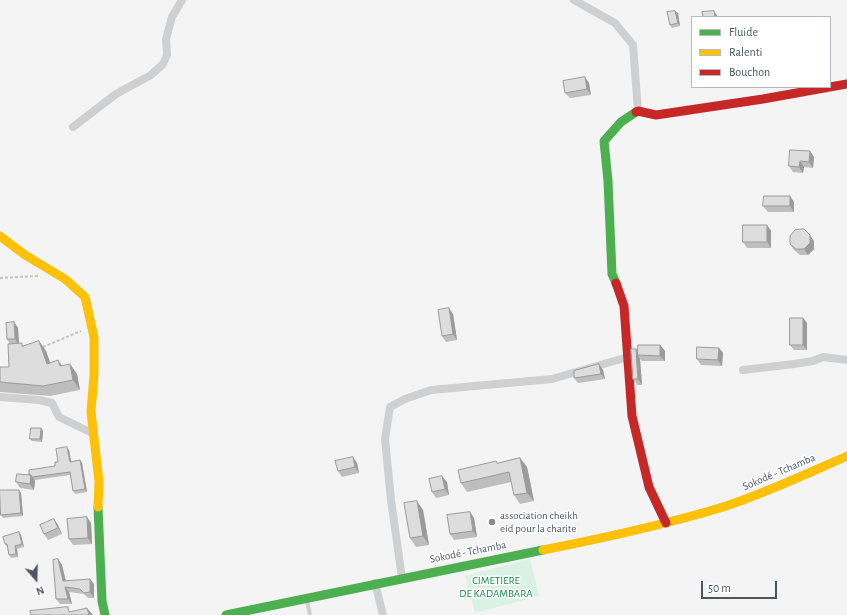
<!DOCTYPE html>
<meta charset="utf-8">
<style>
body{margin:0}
#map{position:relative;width:847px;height:615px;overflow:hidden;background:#f4f4f4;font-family:"Alegreya Sans",sans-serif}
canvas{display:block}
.legend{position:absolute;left:691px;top:16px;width:140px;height:72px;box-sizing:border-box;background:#fff;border:1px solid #b7bbc0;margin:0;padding:5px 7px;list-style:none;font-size:12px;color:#4a5661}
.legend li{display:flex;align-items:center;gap:8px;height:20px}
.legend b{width:20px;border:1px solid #b7bbc0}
.north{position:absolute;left:16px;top:559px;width:40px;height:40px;-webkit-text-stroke:3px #fff;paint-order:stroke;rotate:160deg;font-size:11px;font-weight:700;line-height:16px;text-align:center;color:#4a5661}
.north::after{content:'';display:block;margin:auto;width:14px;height:18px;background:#4a5661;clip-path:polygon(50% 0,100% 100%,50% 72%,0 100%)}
.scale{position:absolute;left:701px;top:581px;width:76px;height:18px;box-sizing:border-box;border:2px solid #4a5661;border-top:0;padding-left:5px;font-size:12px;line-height:14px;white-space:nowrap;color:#4a5661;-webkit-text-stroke:3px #fff;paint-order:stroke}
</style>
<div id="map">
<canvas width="847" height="615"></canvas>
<ul class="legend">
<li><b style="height:5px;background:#4caf50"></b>Fluide</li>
<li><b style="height:5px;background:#ffc107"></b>Ralenti</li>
<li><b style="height:5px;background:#c62828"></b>Bouchon</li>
</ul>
<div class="north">N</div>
<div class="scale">50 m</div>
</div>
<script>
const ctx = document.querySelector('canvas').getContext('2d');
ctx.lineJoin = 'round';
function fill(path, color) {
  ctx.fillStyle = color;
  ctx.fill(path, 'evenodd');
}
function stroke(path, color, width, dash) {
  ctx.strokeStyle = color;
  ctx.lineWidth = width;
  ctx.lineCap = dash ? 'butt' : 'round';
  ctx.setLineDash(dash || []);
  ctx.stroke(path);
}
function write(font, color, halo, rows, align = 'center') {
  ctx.font = font + ' "Alegreya Sans",sans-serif';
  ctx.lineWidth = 3;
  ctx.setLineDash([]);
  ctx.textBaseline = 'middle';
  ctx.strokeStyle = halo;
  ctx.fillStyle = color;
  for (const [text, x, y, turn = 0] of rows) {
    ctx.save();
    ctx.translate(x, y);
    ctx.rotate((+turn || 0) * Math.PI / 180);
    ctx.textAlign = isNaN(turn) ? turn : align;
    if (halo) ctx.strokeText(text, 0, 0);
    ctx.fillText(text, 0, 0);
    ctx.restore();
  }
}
fill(new Path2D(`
 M530,559l9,37 -64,17 -10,-37z`), '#d9f2e3');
stroke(new Path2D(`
 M0,278l38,-2
 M43,347l38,-16`), '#bcc7c4', 2, [3, 2]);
stroke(new Path2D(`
 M307,601l3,14`), '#ced0d2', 4);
stroke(new Path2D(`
 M574,0l41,23 18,22 5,66
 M73,127l43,-33 35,-19 12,-11 4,-9 -1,-16 6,-22 10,-17
 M743,370l51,-6 19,-3 10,-4 24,3
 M0,397l39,3 13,3 7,14 35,17
 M402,578l-11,-78 -6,-61 5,-32 15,-8 26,-9 121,-11 76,-22
 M375,583l8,32`), '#ced0d2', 8);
stroke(new Path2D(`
 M616,283l-4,-9 -4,-93 -4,-40 17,-19 15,-10
 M98,507l4,94 3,14
 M226,615l317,-65`), '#4caf50', 9);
stroke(new Path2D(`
 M0,236l25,19 40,24 20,18 9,40v38l-3,37 8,69 -1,26
 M543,550c61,-12 121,-25 180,-43 43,-14 83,-33 124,-51`), '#ffc107', 9);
stroke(new Path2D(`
 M636,112l2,-1 18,4 107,-16 84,-15
 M616,283l8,23 8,110 17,71 17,36`), '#c62828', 9);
fill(new Path2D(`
 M675,11l3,2 2,13 -8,2 -2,-3z
 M589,83l2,12 -21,3 -5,-5z
 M810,151l4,6 -1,11 -9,-1 -1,6 -10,-1 -4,-6z
 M794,202v10h-26l-5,-6z
 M767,225l4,6v17h-24l-4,-6z
 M814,241v8l-6,6h-8l-6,-5 -4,-6z
 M453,314l4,26 -11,2 -4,-6z
 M803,318l4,5v27h-13l-4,-5z
 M14,322l4,6 1,15 5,3 15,-5 7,10 4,11 12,4 8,-2 7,10 3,16 -30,6 -50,-4v-25h9l1,-23 -3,-5z
 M660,345l5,6v10h-23l-2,-2 2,26h-5l-4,-6 3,-30 2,2z
 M719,348l4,5 -1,13 -21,-1 -4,-6z
 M599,364l4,6 2,9 -27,4 -4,-5z
 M41,428l2,3 -1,11 -10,-1 -2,-2z
 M69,450l2,12 9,-2 2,3 5,29 -12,2 -2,-3 -3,-16 -35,5v1l-1,9 -14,-2 -4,-6 13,-7 26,-9 3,-4z
 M353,457l4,6 2,10 -17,4 -4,-6z
 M520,458l7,9 7,34 -14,3 -6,-9 -3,-13 -44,10 -6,-9 36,-20z
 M447,482l2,13 -13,3 -4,-6z
 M21,493l2,23 -20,2 -2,-3z
 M423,510l6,35 -13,2 -6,-9z
 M470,512l4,6 3,19 -23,3 -4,-6z
 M54,519l4,6 4,9 -14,6 -4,-6z
 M91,523l1,21 -19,1 -4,-6z
 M19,532l2,3 3,12 -7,2 1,8 -7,1 -2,-3 -2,-8 -2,-3z
 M58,559l4,6 4,16 28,3v14h-6l-4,-4 -15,-2 3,12h-12l-4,-5z`), '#bebebf');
fill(new Path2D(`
 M675,11l3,2 2,13 -2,-3z
 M714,11l4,6h-3z
 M585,77l4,6 2,12 -4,-6z
 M810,151l4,6 -1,11 -4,-6z
 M800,161l4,6 -1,6 -4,-6z
 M790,196l4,6v10l-4,-6z
 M767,225l4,6v17l-4,-6z
 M810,235l4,6v8l-6,6 -4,-6z
 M449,308l4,6 4,26 -4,-6z
 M803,318l4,5v27l-4,-5z
 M14,322l4,6 1,17 -4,-6z
 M39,341l7,10 8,23 -7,-10z
 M660,345l5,6v10l-5,-5z
 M719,348l4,5 -1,13 -4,-6z
 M636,349l4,6h-2l2,4 2,26 -4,-6z
 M58,360l7,10 -5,-4z
 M70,364l7,10 3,16 -7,-10z
 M599,364l4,6 2,9 -4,-5z
 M41,428l2,3 -1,11 -2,-3z
 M67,447l2,3 3,15 -2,-3z
 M353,457l4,6 2,10 -4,-6z
 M520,458l7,9 7,34 -7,-8z
 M80,460l2,3 5,29 -2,-3z
 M31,475l4,6 -1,9 -4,-6z
 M442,476l5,6 2,13 -4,-6z
 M19,490l2,3 2,23 -2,-3z
 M417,501l6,9 6,35 -6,-9z
 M470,512l4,6 3,19 -4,-6z
 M87,517l4,6 1,21 -4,-6z
 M54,519l4,6 4,9 -4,-6z
 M19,532l2,3 3,12 -2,-3z
 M15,546l2,3 1,8 -2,-3z
 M58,559l4,6 5,22 -4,-6z
 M90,579l4,5v14l-4,-6z
 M65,587l4,5 3,12 -4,-5z
 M87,608l6,7h-4z`), '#9b9b9b');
const building = new Path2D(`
 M675,11l3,12 -8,2 -3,-13z
 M714,11l1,6h-12l-1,-5z
 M585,77l2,12 -22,4 -2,-12z
 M790,150l20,1 -1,11 -9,-1 -1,6 -10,-1z
 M764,196h26v10h-27z
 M743,225h24v17h-24z
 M804,229l6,6v8l-6,6h-8l-6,-5v-8l5,-6z
 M449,308l4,26 -11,2 -4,-26z
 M790,318h13v27h-13z
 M14,322l1,17h-8l-1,-16z
 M39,341l8,23 11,-4 2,6 10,-2 3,16 -30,6 -43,-4v-15h9l-1,-23 14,-1v3z
 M638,345h22v11l-22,-1z
 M697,347l22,1 -1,12 -21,-1z
 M631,349h5l2,30h-5z
 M599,364l2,10 -27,4v-7z
 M31,428h10l-1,11h-10z
 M67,447l3,15 10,-2 5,29 -12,2 -3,-19 -38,5 -1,-2h-2v-5l26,-4v-4h3l-2,-13z
 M353,457l2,10 -17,4 -3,-10z
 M520,458l7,35 -13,2 -5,-23 -48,11 -3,-13 38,-9 1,2z
 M17,474l14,1 -1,9 -14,-2z
 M442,476l3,13 -13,3 -3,-13z
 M0,490h19l2,23 -20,2z
 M417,501l6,35 -13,2 -6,-35z
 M470,512l3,19 -23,3 -3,-19z
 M87,517l1,21 -19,1 -2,-20z
 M54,519l4,9 -14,6 -4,-9z
 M19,532l3,12 -7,2 1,8 -7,1 -2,-11h-2l-2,-7z
 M58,559l5,22 27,-2v13l-6,1 -4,-4 -15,-2 3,12h-12l-3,-39z
 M68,607l1,5 18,-4 2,7h-58l-1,-4z`);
fill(building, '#ddddde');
stroke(building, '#9b9b9b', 1);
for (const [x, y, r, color] of [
 [492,522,4,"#868d94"]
]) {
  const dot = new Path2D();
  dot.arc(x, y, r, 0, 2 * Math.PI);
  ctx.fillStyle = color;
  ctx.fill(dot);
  stroke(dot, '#fff', 1.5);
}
write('11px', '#4a5661', '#fff', [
 ["Sokodé - Tchamba",779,472,-23],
 ["Sokodé - Tchamba",468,552,-11]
]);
write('11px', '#4a5661', '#fff', [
 ["association cheikh",500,516],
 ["eid pour la charite",500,529]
], 'left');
write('11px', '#17864f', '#fff', [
 ["CIMETIERE",496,581],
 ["DE KADAMBARA",496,594]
]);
</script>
